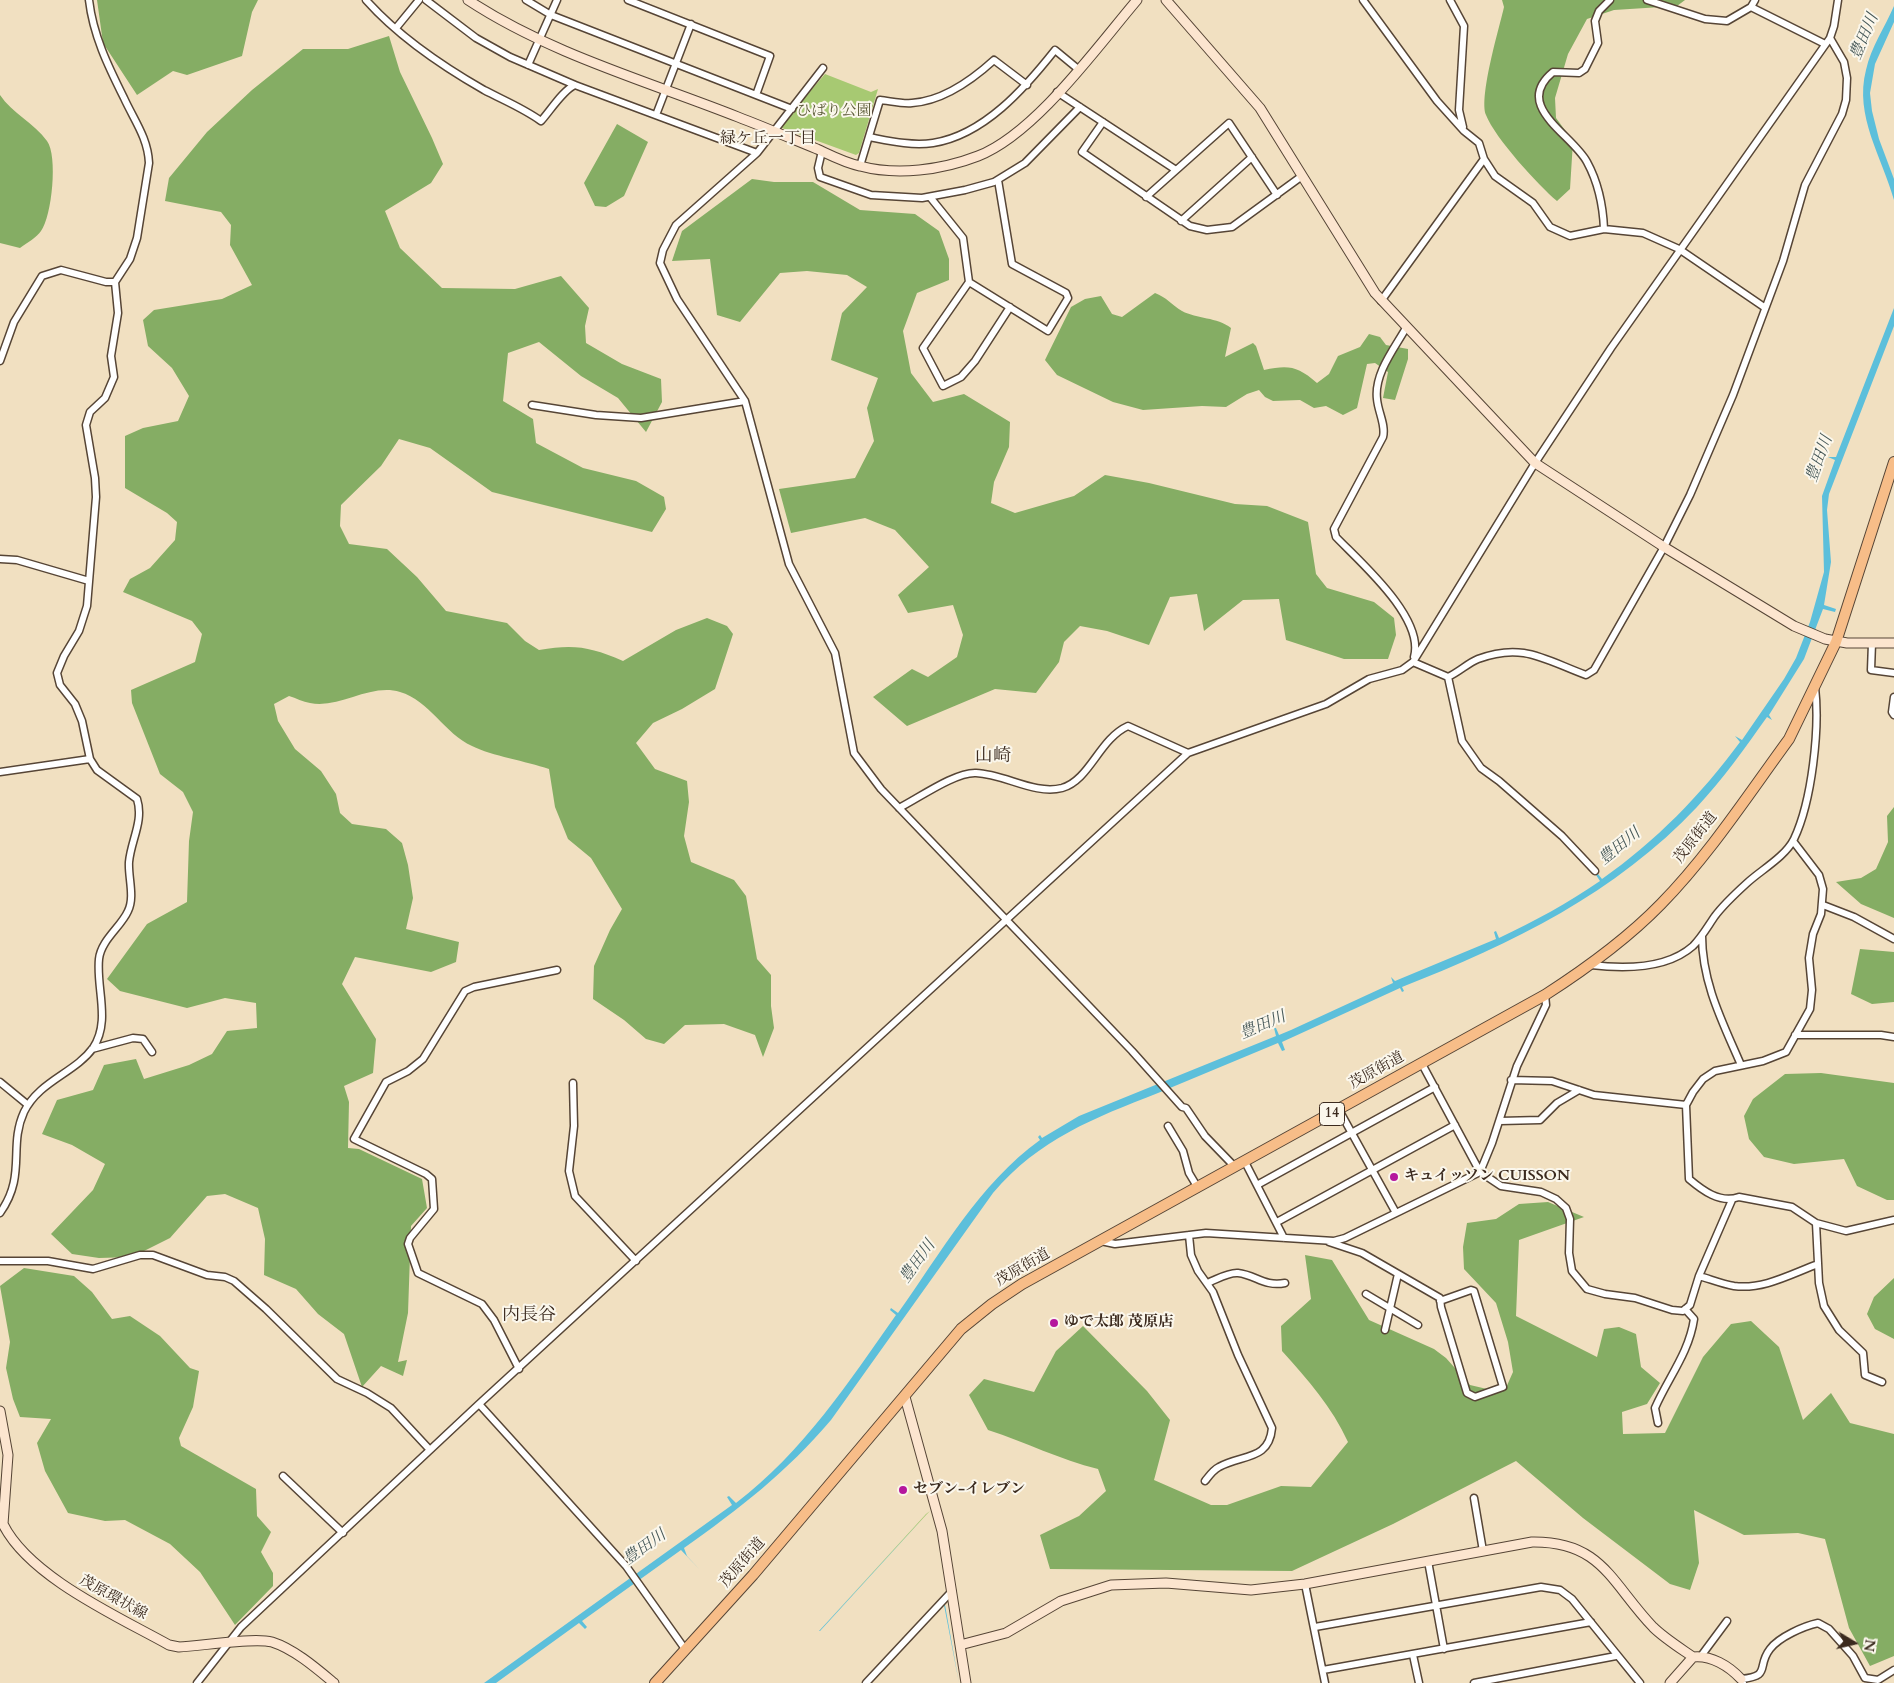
<!DOCTYPE html>
<meta charset="utf-8">
<style>
body{margin:0}
#map{position:relative;width:1894px;height:1683px;overflow:hidden;background:#f1e0c1;font-family:Cardo,serif}
canvas{display:block}
.north{position:absolute;left:1829px;top:1618px;width:50px;height:50px;-webkit-text-stroke:4px #fbf7ec;paint-order:stroke;rotate:99deg;font-size:14px;font-weight:700;line-height:20px;text-align:center;color:#3b2a1e}
.north::after{content:'';display:block;margin:auto;width:18px;height:22px;background:#3b2a1e;clip-path:polygon(50% 0,100% 100%,50% 72%,0 100%)}
</style>
<div id="map">
<canvas width="1894" height="1683"></canvas>
<div class="north">N</div>
</div>
<script>
const ctx = document.querySelector('canvas').getContext('2d');
ctx.lineJoin = 'round';
function fill(path, color) {
  ctx.fillStyle = color;
  ctx.fill(path, 'evenodd');
}
function stroke(path, color, width, dash) {
  ctx.strokeStyle = color;
  ctx.lineWidth = width;
  ctx.lineCap = dash ? 'butt' : 'round';
  ctx.setLineDash(dash || []);
  ctx.stroke(path);
}
function write(font, color, halo, rows, align = 'center') {
  ctx.font = font + ' Cardo,"Noto Serif JP",serif';
  ctx.lineWidth = 4;
  ctx.setLineDash([]);
  ctx.textBaseline = 'middle';
  ctx.strokeStyle = halo;
  ctx.fillStyle = color;
  for (const [text, x, y, turn = 0] of rows) {
    ctx.save();
    ctx.translate(x, y);
    ctx.rotate((+turn || 0) * Math.PI / 180);
    ctx.textAlign = isNaN(turn) ? turn : align;
    if (halo) ctx.strokeText(text, 0, 0);
    ctx.fillText(text, 0, 0);
    ctx.restore();
  }
}
fill(new Path2D(`
 M825,74l46,18 7,-3 -19,64 -3,2 -74,-27v-4z
 M930,1511l-3,3 -108,117 107,-117z`), '#a7c972');
fill(new Path2D(`
 M97,0h161l-6,12 -10,44 -55,19 -14,-4 -36,24 -34,-52z
 M1502,0h183l-8,6 -63,4 -27,9 -19,35 -13,44 1,20 17,23 -3,48 -13,12c-19,-16 -62,-63 -71,-86 -7,-19 13,-86 18,-108z
 M389,36l11,36 32,66 11,26 -12,19 -46,28 15,37 42,40 73,1 46,-13 28,32 -4,18 1,17 36,21 39,15 1,23 -16,30 -28,-34 -37,-22 -42,-34 -31,11 -5,48 30,18 3,24 47,25 53,13 28,16 2,12 -14,23 -160,-40 -62,-44 -31,-9 -18,27 -40,39 -1,21 9,18 38,5 30,28 29,34 61,12 18,18 14,9c36,-6 51,-3 84,11l53,-31 31,-12 20,8 6,8 -18,55 -33,20 -29,14 -17,20 19,26 32,12 2,21 -5,34 7,26 43,18 12,16 11,63 14,16v31l3,22 -11,29 -8,-22 -31,-11 -39,1 -21,19 -18,-5 -22,-19 -31,-21 1,-33 16,-36 12,-21 -31,-51 -23,-19 -13,-32 -6,-38c-23,-8 -57,-13 -77,-23 -27,-12 -43,-46 -72,-54 -30,-9 -60,17 -90,11 -7,-1 -14,-5 -21,-7l-15,8 4,17 17,28 26,22 15,23 4,19 12,11 34,5 16,14 6,22 5,33 -7,31 53,13 -3,20 -25,10 -76,-15 -13,27 34,55 -3,34 -29,13 5,16 -1,46 11,1 63,30 5,29 -16,18 -3,87 -10,49 9,-2 -4,16 -22,-10 -19,21 -18,-53 -26,-20 -22,-25 -32,-14 1,-36 -7,-31 -33,-14 -18,2 -37,42 -38,19 -33,1 -27,-4 -21,-20 42,-44 12,-26 -33,-19 -30,-11 15,-34 36,-10 11,-25 32,-6 8,20 45,-14 23,-11 15,-23 30,-3 -1,-25 -31,-5 -38,10 -67,-17 -13,-12 40,-55 40,-22 2,-61 4,-29 -10,-20 -23,-18 -28,-71 -1,-13 64,-28 7,-28 -10,-13 -69,-29 7,-13 20,-11 25,-28 2,-18 -10,-9 -42,-25v-52l18,-8 35,-7 11,-25 -17,-28 -24,-22 -5,-26 11,-10 68,-11 30,-14 -22,-40 1,-20 -10,-13 -56,-11 4,-23 38,-46 45,-42 51,-41h45z
 M0,95c12,18 34,28 47,46 11,15 5,75 -6,90 -4,6 -14,12 -21,17l-20,-5z
 M617,124l31,18 -24,54 -18,11 -11,-1 -11,-23z
 M752,179l22,3h39l47,28 55,4 24,17 10,28v21l-32,13 -14,38 8,42 22,29 31,-8 46,28 -1,25 -15,35 -3,21 24,10 59,-17 31,-21 44,8 86,21 32,2 41,16 8,52 11,14 47,14 20,16 2,17 -8,24h-44l-58,-19 -7,-41 -36,1 -39,31 -7,-37 -27,3 -21,48 -42,-14 -27,-5 -16,16 -5,20 -23,31 -41,-4 -88,37 -34,-29 39,-28 16,8 29,-20 6,-22 -10,-30 -45,8 -10,-18 31,-28 -34,-37 -30,-12 -74,15 -12,-44 76,-11 19,-37 -7,-33 11,-30 -47,-18 11,-47 25,-26 -20,-12 -40,-4 -27,2 -40,49 -23,-7 -7,-56 -38,2 10,-30z
 M1155,293c11,4 17,12 27,18 15,8 35,6 49,17l-6,29 28,-14 3,3 8,24c25,-5 33,-4 53,13l12,-9 9,-18 22,-9 9,-13 11,3 6,8 22,4v10l-13,41 -12,-2 5,-26 -13,-9 -8,1 -10,44 -14,7 -17,-9 -12,2 -14,-8 -27,1 -8,-4 -6,-7 -12,4 -21,13 -24,-1 -59,4 -30,-8 -56,-27 -12,-15 26,-53 14,-8 16,-3 11,18 10,3z
 M1894,807v111l-33,-14 -25,-22 25,-4 15,-9 12,-27 -1,-26z
 M1860,949l34,3v50l-22,2 -21,-10z
 M1821,1073l73,10v117h-7l-30,-14 -13,-27 -50,5 -30,-7 -15,-18 -5,-23 9,-17 32,-25z
 M1548,1202l36,15 -65,23 -3,76 81,41 7,-28 15,-2 17,7 5,33 19,16 -13,21 -25,8 1,22 42,-1 38,-76 28,-33 20,-3 28,26 24,73 28,-27 19,30 44,11v222l-24,10 -21,-38 -24,-89 -27,-6 -54,2 -50,-25 5,53 -9,27 -20,-6 -87,-66 -67,-57 -123,63 -101,47 -242,-2 -10,-34 39,-19 27,-25 -8,-22c-38,-9 -72,-27 -110,-39l-19,-35 15,-16 50,13 22,-41 27,-25 64,65 23,29 -16,60 57,25h16l54,-19 30,1 37,-45c-16,-35 -40,-62 -66,-91l-1,-25 30,-27 -6,-44 27,5 37,60 65,29 12,9 24,27 17,4 18,1 8,-18 -5,-30 -12,-39 -32,-34 -1,-22 4,-24 29,-4 23,-15z
 M24,1268l50,8 18,16 20,27 18,-3 30,20 30,32 9,3 -6,36 -14,31 2,8 75,43 1,27 14,16 -10,20 12,21v13l-38,39 -35,-53 -30,-28 -45,-24 -20,1 -37,-8 -23,-42 -8,-28 14,-24 -31,-2 -7,-18 -7,-31 4,-26 -10,-56z
 M1894,1278v61l-19,-10 -8,-15 7,-17z`), '#85ad64');
fill(new Path2D(`
 M1894,6v16l-19,42 -5,29 2,18 7,28 15,40v21c-12,-43 -40,-84 -28,-130 5,-23 19,-43 28,-64z
 M1894,308v18l-65,168 -2,16 4,52 -7,43 12,4 -1,3 -12,-3 -19,50 -35,56 3,5 -5,-3c-22,31 -44,62 -70,90 -81,86 -185,137 -295,180l2,4 -2,1 -2,-4 -118,54 3,8 -3,1 -4,-8c-40,17 -80,33 -120,50 -64,25 -119,46 -165,100l-162,227c-44,52 -92,89 -147,128l3,8 13,14 -19,-20 -99,71 5,6 -2,2 -6,-6 -83,60h-12l248,-178 -5,-8 2,-1 7,7c67,-51 112,-120 160,-188l-6,-5 1,-2 7,5c43,-60 81,-129 142,-173l-2,-3 2,-2 2,3 37,-22 197,-80 -2,-8h2l3,7 12,-5 102,-47 -2,-6 4,4 101,-42 -2,-7 2,-1 3,7c36,-17 69,-35 101,-57l-4,-6 2,-1 4,5c54,-38 99,-84 138,-137l-5,-6 7,4 42,-61 12,-21 14,-36 14,-50 -2,-76 13,-36 -7,-3h8z
 M927,1514l-107,117h-1z
 M944,1605h1l14,78 -15,-78 -74,78z`), '#5cbfdb');
const street = new Path2D(`
 M366,0c32,36 76,66 118,90 19,10 39,18 57,31 9,-10 23,-32 34,-36l182,68
 M426,0l50,38 34,19 65,28
 M526,0l25,15 241,94
 M628,0l142,56 -14,39
 M1363,0l74,101 27,30 15,12 5,16 11,17 38,27 17,24 20,9 34,-7 39,4 36,16 85,58
 M1450,0l14,26 -5,84 4,17
 M1647,0l58,19 22,2 24,-14 4,-7
 M1751,7l74,37
 M396,28l23,-28
 M528,65l29,-65
 M823,68l-66,85 -81,72 -13,25 -3,13 17,36 68,102 44,163 46,89 19,100 27,36 251,262 50,56 4,1 19,28 30,31
 M1057,92l119,78
 M656,115l35,-91
 M1103,122l-21,30 108,74 17,4 25,-3 70,-51
 M869,137c21,4 42,9 64,6 51,-8 92,-55 122,-93l23,19
 M822,151l-4,17 2,9 51,18 51,3 43,-8 29,-8 31,-19 55,-56
 M860,166l20,-66c10,1 22,4 32,3 31,-2 60,-23 82,-43l33,25
 M930,197l33,41 6,44 79,49 20,-33 -2,-5 -54,-29 -14,-84
 M1146,197l83,-74 48,72
 M1181,221l71,-64
 M1604,229c-1,-24 -5,-45 -17,-67 -15,-28 -75,-56 -34,-90l26,1 6,-4 13,-26 -3,-22 4,-10 11,-11
 M969,282l-46,66 20,38 18,-9 14,-16 35,-54
 M1381,301l103,-142
 M1406,328c-12,21 -32,46 -29,71 1,13 9,26 6,38l-49,92 2,8c24,25 89,81 78,120
 M0,361l14,-39 28,-46 19,-6 45,12h9
 M532,405l64,10 45,3 104,-17
 M0,559l17,1 72,21
 M1872,643l-1,27 23,3
 M1413,662l35,15c11,-5 20,-14 30,-18 45,-17 67,1 108,16l8,-5 70,-123 26,-52 43,-100 50,-134 22,-76 37,-71 4,-14 1,-22 -3,-16 -14,-24
 M1448,677l14,64 19,27 18,13 63,55 33,35
 M1894,697l-2,15 2,3
 M0,772l90,-13
 M899,808c20,-10 56,-36 77,-35 29,1 58,22 86,15 28,-8 37,-49 66,-62l60,27
 M1793,841l26,34 4,14 -2,25 -8,20 -4,24 3,32 -2,19 -24,43 -23,9 -48,10 -12,8 -10,13 -7,13 3,74c13,11 31,25 50,18l53,10 24,16 30,8 48,-11
 M1823,905l31,12 40,22
 M1702,936c0,47 21,87 39,129
 M1591,965c33,4 76,4 102,-19 9,-9 15,-20 22,-30 9,-12 21,-23 32,-33 14,-13 38,-26 47,-44 18,-38 26,-111 21,-152
 M1795,1035h86l13,2
 M92,1049l41,-11 10,1 9,13
 M1422,1064l58,108 21,14 40,6 15,7 10,9 4,11 -1,34 3,18 15,18 18,5 30,4 37,12 11,1 7,-6 9,-29 33,-76
 M1511,1080l41,1 42,14 92,10
 M0,1082l28,23
 M573,1083l1,43 -5,45 6,25 61,65
 M1339,1110l57,103
 M1500,1121l40,-1 17,-17 22,-13
 M1168,1126l15,25 6,22 9,15
 M1245,1162l39,76
 M1257,1185l178,-98
 M0,1213c27,-38 8,-66 24,-101 15,-31 51,-39 69,-64 18,-27 3,-59 6,-89 2,-19 22,-32 29,-48 7,-14 0,-34 1,-49 2,-22 15,-41 8,-63l-40,-29 -7,-11 -8,-38 -7,-17 -15,-19 -3,-12 7,-17 15,-25 8,-25 9,-109 -1,-19 -9,-53 4,-13 15,-14 9,-21 -3,-21 7,-43 -3,-31 15,-23 7,-21 12,-75c-1,-25 -15,-43 -25,-65 -16,-32 -31,-63 -35,-98
 M1277,1222l178,-97
 M1816,1223l3,60 5,23 15,24 24,23 2,22 17,7
 M1189,1235l2,20 7,16 15,21 25,63 34,73c-3,33 -30,26 -53,39 -6,3 -10,9 -14,14
 M1101,1241l14,3 91,-11 128,8 11,-3 135,-66 12,-29 25,-77 29,-61 -1,-10
 M1329,1242l33,11 78,45 1,9 26,86 8,4 28,-10 -29,-96 -3,-1 -31,11
 M0,1261h48l45,8 47,-14h13l54,20 18,2 9,4 32,28 71,70 30,14 24,15 39,42
 M1699,1276c11,3 23,8 35,10 29,4 57,-12 84,-22
 M1207,1283c9,-3 21,-11 31,-10 18,2 26,14 47,10
 M1366,1294l52,31
 M1385,1330l13,-56
 M519,1369l-25,-49 -12,-16 -64,-31 -10,-29 2,-6 24,-29 -2,-30 -6,-5 -72,-35 32,-57 22,-11 15,-12 42,-68 9,-4 83,-17
 M479,1404l147,162 59,83
 M1658,1423l-3,-15c13,-30 34,-55 39,-89l-9,-10
 M283,1476l60,57
 M1474,1498l9,53
 M1428,1561l16,88
 M1305,1584l20,99
 M1315,1627l226,-40 19,3 12,9 68,84
 M1413,1655l6,28
 M1701,1656l26,-35
 M1323,1670l268,-48
 M197,1683l44,-56 238,-223 709,-651 138,-49 43,-25 33,-9 11,-8 122,-199 76,-115 219,-310 4,-12 4,-26
 M866,1683l86,-92
 M1474,1683l142,-27
 M1743,1683l-2,-4c31,-3 15,-12 29,-30 9,-12 34,-23 48,-26l11,6 24,27 12,22 13,2 16,-10`);
const secondary = new Path2D(`
 M468,0c82,54 179,81 270,117 26,10 52,21 79,32 13,6 28,14 43,17 37,10 82,4 118,-10 57,-22 119,-109 159,-156
 M1166,0l94,108 115,185 160,170 129,84 130,79 31,13 22,4h47
 M905,1397l37,134 24,152
 M0,1411l8,44 -5,69c26,53 116,93 166,121l10,2c22,-1 75,-10 93,-5 22,7 44,26 62,41
 M960,1645l46,-12 55,-32 50,-16 55,-2 85,7 54,-6 227,-42c70,-1 79,41 121,85 11,11 27,21 40,30 18,-2 36,9 48,22
 M1670,1683l23,-26`);
const primary = new Path2D(`
 M655,1683l98,-108 208,-246 31,-25 30,-20 523,-289c42,-27 81,-55 116,-91 48,-49 87,-109 128,-165l47,-97 58,-180`);
stroke(street, '#564536', 9);
stroke(secondary, '#564536', 11);
stroke(primary, '#564536', 12);
stroke(street, '#fff', 6);
stroke(secondary, '#fce5cf', 9);
stroke(primary, '#f7bd88', 10);
for (const [x, y, r, color] of [
 [1394,1177,5,"#b5179e"],
 [1054,1323,5,"#b5179e"],
 [903,1490,5,"#b5179e"]
]) {
  const dot = new Path2D();
  dot.arc(x, y, r, 0, 2 * Math.PI);
  ctx.fillStyle = color;
  ctx.fill(dot);
  stroke(dot, '#fbf7ec', 2);
}
for (const [x, y, w] of [
 [1332,1114,25]
]) {
  const box = new Path2D();
  box.roundRect(x - w / 2, y - 11.5, w, 23, 4);
  ctx.fillStyle = '#fbf7ec';
  ctx.fill(box);
  stroke(box, '#3b2a1e', 1);
}
write('bold 14px', '#3b2a1e', null, [
 ["14",1332,1114]
]);
write('15px', '#5b5a37', '#fbf7ec', [
 ["ひばり公園",834,112]
]);
write('15px', '#3b2a1e', '#fbf7ec', [
 ["茂原街道",1696,838,-52],
 ["茂原街道",1377,1071,-29],
 ["茂原街道",1023,1268,-30],
 ["茂原街道",743,1563,-49],
 ["茂原環状線",113,1598,29]
]);
write('bold 15px', '#3b2a1e', '#fbf7ec', [
 ["キュイッソン CUISSON",1404,1177],
 ["ゆで太郎 茂原店",1064,1323],
 ["セブン-イレブン",913,1490]
], 'left');
write('italic 16px', '#455757', '#fbf7ec', [
 ["豊田川",1865,37,-67],
 ["豊田川",1820,459,-70],
 ["豊田川",1620,847,-39],
 ["豊田川",1263,1026,-23],
 ["豊田川",918,1262,-54],
 ["豊田川",645,1548,-36]
]);
write('16px', '#3b2a1e', '#fbf7ec', [
 ["緑ケ丘一丁目",768,139]
]);
write('18px', '#3b2a1e', '#fbf7ec', [
 ["山崎",993,757],
 ["内長谷",529,1316]
]);
</script>
